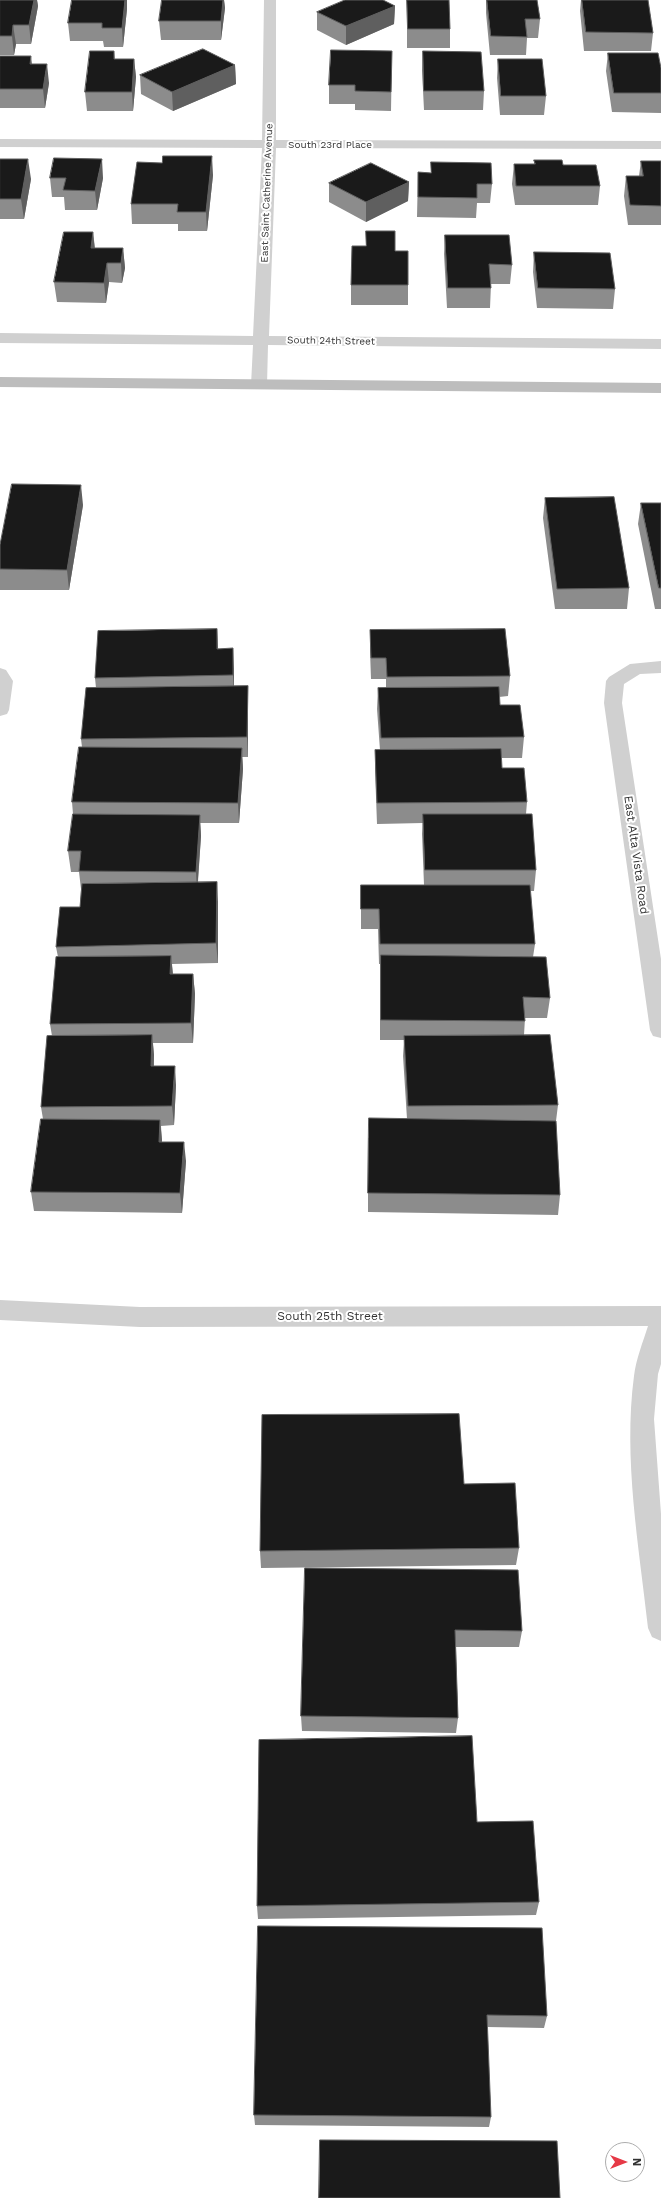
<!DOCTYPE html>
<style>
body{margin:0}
#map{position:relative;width:661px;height:2198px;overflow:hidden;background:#fff;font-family:"Work Sans",sans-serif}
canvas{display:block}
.north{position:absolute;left:605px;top:2142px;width:40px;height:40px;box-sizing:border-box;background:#fff;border:1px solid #adadad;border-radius:50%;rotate:90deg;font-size:11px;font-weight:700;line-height:16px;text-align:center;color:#333}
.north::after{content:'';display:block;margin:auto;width:14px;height:18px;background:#e63946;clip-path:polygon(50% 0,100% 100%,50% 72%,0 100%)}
</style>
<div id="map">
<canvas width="661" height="2198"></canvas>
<div class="north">N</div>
</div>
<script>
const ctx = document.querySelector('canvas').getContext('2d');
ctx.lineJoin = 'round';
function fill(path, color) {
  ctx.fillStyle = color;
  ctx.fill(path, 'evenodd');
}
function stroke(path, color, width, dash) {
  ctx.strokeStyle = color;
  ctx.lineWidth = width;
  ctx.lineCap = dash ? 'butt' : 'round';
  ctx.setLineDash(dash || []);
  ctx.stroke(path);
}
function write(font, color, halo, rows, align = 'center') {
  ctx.font = font + ' "Work Sans",sans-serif';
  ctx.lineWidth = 4;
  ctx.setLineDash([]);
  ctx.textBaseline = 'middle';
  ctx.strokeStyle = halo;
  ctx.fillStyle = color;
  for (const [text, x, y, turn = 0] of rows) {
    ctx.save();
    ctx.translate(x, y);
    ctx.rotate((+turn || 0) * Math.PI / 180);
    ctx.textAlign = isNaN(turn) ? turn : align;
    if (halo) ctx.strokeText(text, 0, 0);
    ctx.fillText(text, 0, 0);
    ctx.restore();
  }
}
fill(new Path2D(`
 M264,0h12v140l385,1v8l-385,-1 -7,188 392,3v10l-393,-4 -1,40 -2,3h-12l-2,-3 2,-40 -253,-2v-10l253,3 9,-188 -262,-1v-8l262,1z
 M661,661v12l-21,1 -16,10 -2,19 39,256v79l-8,-2 -3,-6 -46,-327 2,-22 3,-4 21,-13z
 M0,668l6,2 7,11 -4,29 -2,4 -7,2z
 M0,1300l140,7 521,-1v58l-3,10 -4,45 7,95v127l-9,-4 -4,-9c-9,-83 -25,-169 -14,-252 2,-17 9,-34 14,-50l-508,1 -140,-7z`), '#d0d0d0');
fill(new Path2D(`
 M0,377l661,6v10l-661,-6z`), '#bdbdbd');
fill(new Path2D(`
 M0,0h37l1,6 -7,38h-15l-2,11h-14z
 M162,0h62l1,8 -4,32h-60l-2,-19z
 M407,0l43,29v19h-43z
 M486,0h51l3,19 -2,19h-11l-1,17h-36l-4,-42z
 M581,0h67l5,33 -2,18h-67l-4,-40z
 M395,6l-1,18 -48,21 -29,-15v-18z
 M127,9l-4,38h-19l-1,-6h-33l-2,-18z
 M114,51l1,8h19l2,18 -3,34h-46l-2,-19z
 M392,51l-1,60 -36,-1v-6h-26v-19z
 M423,51l61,40 -1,19h-59l-2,-40z
 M608,53l53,15v45l-49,-1 -6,-41z
 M0,56l32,8 17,19 -4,25h-45z
 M498,59l48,37 -2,19h-44l-3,-37z
 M235,65l1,19 -63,27 -32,-17 -1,-19z
 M0,159l31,20 -7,40h-24z
 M534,160l29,5 37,21 -2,19h-83l-3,-21 2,-20h20z
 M641,161h20v64h-33l-4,-29 2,-20h13z
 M431,162l61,22 -2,19h-13l-1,15 -59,-1 1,-45 13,1z
 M162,163l51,12 -6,56h-29v-7h-46l-1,-20z
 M50,178h53l-6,32h-32l-1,-13h-12z
 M409,182l-1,19 -42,21 -37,-20v-19z
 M93,232l2,16h28l2,20 -3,15 -13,-1 -3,21 -49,-1 -3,-20z
 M445,235l67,30 -2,19h-19l-1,24h-43l-3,-54z
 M395,251l13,34v20h-57v-20z
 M534,252l81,37 -2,20 -76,-1 -4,-36z
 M545,498l84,90 -2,21h-72l-12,-91z
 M641,503h20v106h-6l-17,-85z
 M83,505l-14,85h-69v-45z
 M217,629l1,19 16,21v17h14v71h-6l1,12 -4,54h-39l1,13 -3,46 20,20v61l-46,1 1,10h20l2,20 -2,49h-40l1,12v11l22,19 -2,40 -13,1 1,16 24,19 -4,52 -148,-2 -3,-19 12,-73 -2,-12 11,-71 -2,-12 8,-67 -2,-10 24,-40 1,-18 -2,-17h-8l-3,-21 5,-37 -1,-12 10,-55 -1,-8 15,-51 -1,-10z
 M370,630l140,46 -2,20 -9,1 1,8 24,32 -2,21h-21l1,10 25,34 -1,12 10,56 -2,21h-4l5,53 -2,13 17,41 -3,20h-22l-1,17 34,70 -2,16 4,74 -2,20 -190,-3v-74l39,-19 -4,-63 1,-16h-24v-76h-1l-1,-35h-17v-44h63l-2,-51 1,-11 -46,1 -2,-54v-20h5l-3,-41 1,-21h8v-9h-15l-1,-28z
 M464,1484l55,64 -3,17 -255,3 -1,-17z
 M305,1568l217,63 -3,16h-63l2,71 -2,15 -154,-2 -1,-15z
 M477,1822l62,80 -3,13 -278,4 -1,-13z
 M258,1926l289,90 -3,12 -57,-1 4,90 -2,10 -234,-2 -1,-10z`), '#8c8c8c');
fill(new Path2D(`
 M34,0h3l1,6 -7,38 -2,-19z
 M125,0h2v9l-4,38 -1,-19z
 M223,0h1l1,8 -4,32v-19z
 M395,6l-1,18 -48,21v-19z
 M13,25l3,19 -2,11 -2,-19z
 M31,56l2,18 -3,-10z
 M134,59l2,18 -3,34 -1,-19z
 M47,64l2,19 -4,25 -2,-19z
 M235,65l1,19 -63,27 -1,-19z
 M212,156l1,19 -6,56 -1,-19z
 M28,159l3,20 -7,40 -3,-20z
 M102,159l1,19 -6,32 -2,-19z
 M409,182l-1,19 -42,21v-20z
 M93,232l2,20 -4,-4z
 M123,248l2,20 -3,15 -1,-20z
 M107,263l2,19 -3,21 -2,-20z
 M81,485l2,20 -14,85 -2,-20z
 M217,629l1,20h-1z
 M233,648l1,21v27l-1,-21z
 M248,686v71l-1,-20z
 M242,748l1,21 -4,54 -1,-20z
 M200,815l1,21 -4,56 -1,-20z
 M217,882l1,20v61l-2,-20z
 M171,956l2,20 -3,-2z
 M193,974l2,20 -2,49 -2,-20z
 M152,1035l2,20 -1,30 -2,-19z
 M175,1066l1,19 -2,40 -2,-19z
 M160,1120l2,20 -1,21 -2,-19z
 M184,1142l2,19 -4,52 -2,-20z`), '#5f5f5f');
const building = new Path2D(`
 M0,0h34l-5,25h-16l-1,11h-12z
 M72,0h53l-3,28h-20v-5h-34z
 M162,0h61l-2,21h-62z
 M345,0h38l12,6 -49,20 -29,-14z
 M407,0h42l1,29h-42z
 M487,0h50l3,19h-15l2,18 -36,-1z
 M582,0h66l5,33 -67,-1z
 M203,49l32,16 -63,27 -32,-17z
 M331,50l61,1 -1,41 -36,-1v-6h-26z
 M90,51h24v8h20l-2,33h-47z
 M423,51l58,1 3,39h-60z
 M608,53h50l3,15v25h-47z
 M0,56h31l-1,8h17l-4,25h-43z
 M498,59h44l4,37h-45z
 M163,156h49l-6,56h-29l1,-8h-47l6,-42 25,1z
 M54,158l48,1 -7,32 -32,-1 3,-12h-16z
 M0,159h28l-7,40h-21z
 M534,160h28l1,5h33l4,21h-84l-2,-22h21z
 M641,161h20v45l-31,-1 -4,-29h17z
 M431,162l60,1 1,21h-15v14l-59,-1v-25l13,1z
 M371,163l38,19 -43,20 -37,-19z
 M366,231h29v20h13v34h-57l1,-39h14z
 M64,232h29l-2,16h32l-2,15h-14l-3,20 -50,-1z
 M445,235h64l3,30 -23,-1 2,24h-43z
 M534,252l76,1 5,36 -77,-1z
 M12,484l69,1 -14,85 -67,-1v-24z
 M614,497l15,91 -72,1 -12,-91z
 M641,503h20v85h-2z
 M217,629v20l16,-1v27l-138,3 3,-47z
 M505,629l5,47 -123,1 -1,-19h-15l-1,-28z
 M248,686l-1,51 -166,2 5,-51z
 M499,687l1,18h20l4,32 -143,1 -3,-50z
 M79,747l163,1 -4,55 -166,-1z
 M501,749l1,19h22l3,34 -150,1 -2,-53z
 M73,814l127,1 -4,57 -117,-1 2,-20h-13z
 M423,814h109l4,56h-111z
 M217,882l-1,61 -160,4 4,-40h20l2,-23z
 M361,885h169l5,59h-155l-1,-35h-18z
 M381,955l165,2 4,41 -27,-1 2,24 -144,-1z
 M171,956l-1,18h23l-2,49 -141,1 6,-67z
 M152,1035l-1,31h24l-3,40 -131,1 6,-71z
 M550,1035l8,70 -150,1 -4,-70z
 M369,1118l187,3 4,74 -192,-2z
 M41,1119l119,1 -1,22h25l-4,51 -149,-1z
 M459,1414l5,70 51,-1 4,65 -259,3 2,-136z
 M305,1568l213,2 4,61 -67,-1 3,88 -157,-2z
 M472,1736l5,86 56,-1 6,81 -282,4 2,-166z
 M258,1926l284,2 5,88 -60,-1 4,102 -237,-2z
 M320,2140l237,1 3,57h-241z`);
fill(building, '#1a1a1a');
stroke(building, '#5f5f5f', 1);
write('10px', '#333', '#fff', [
 ["South 23rd Place",330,145],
 ["East Saint Catherine Avenue",267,193,-88],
 ["South 24th Street",331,341,1]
]);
write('12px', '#333', '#fff', [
 ["East Alta Vista Road",636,855,82],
 ["South 25th Street",330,1316]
]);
</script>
